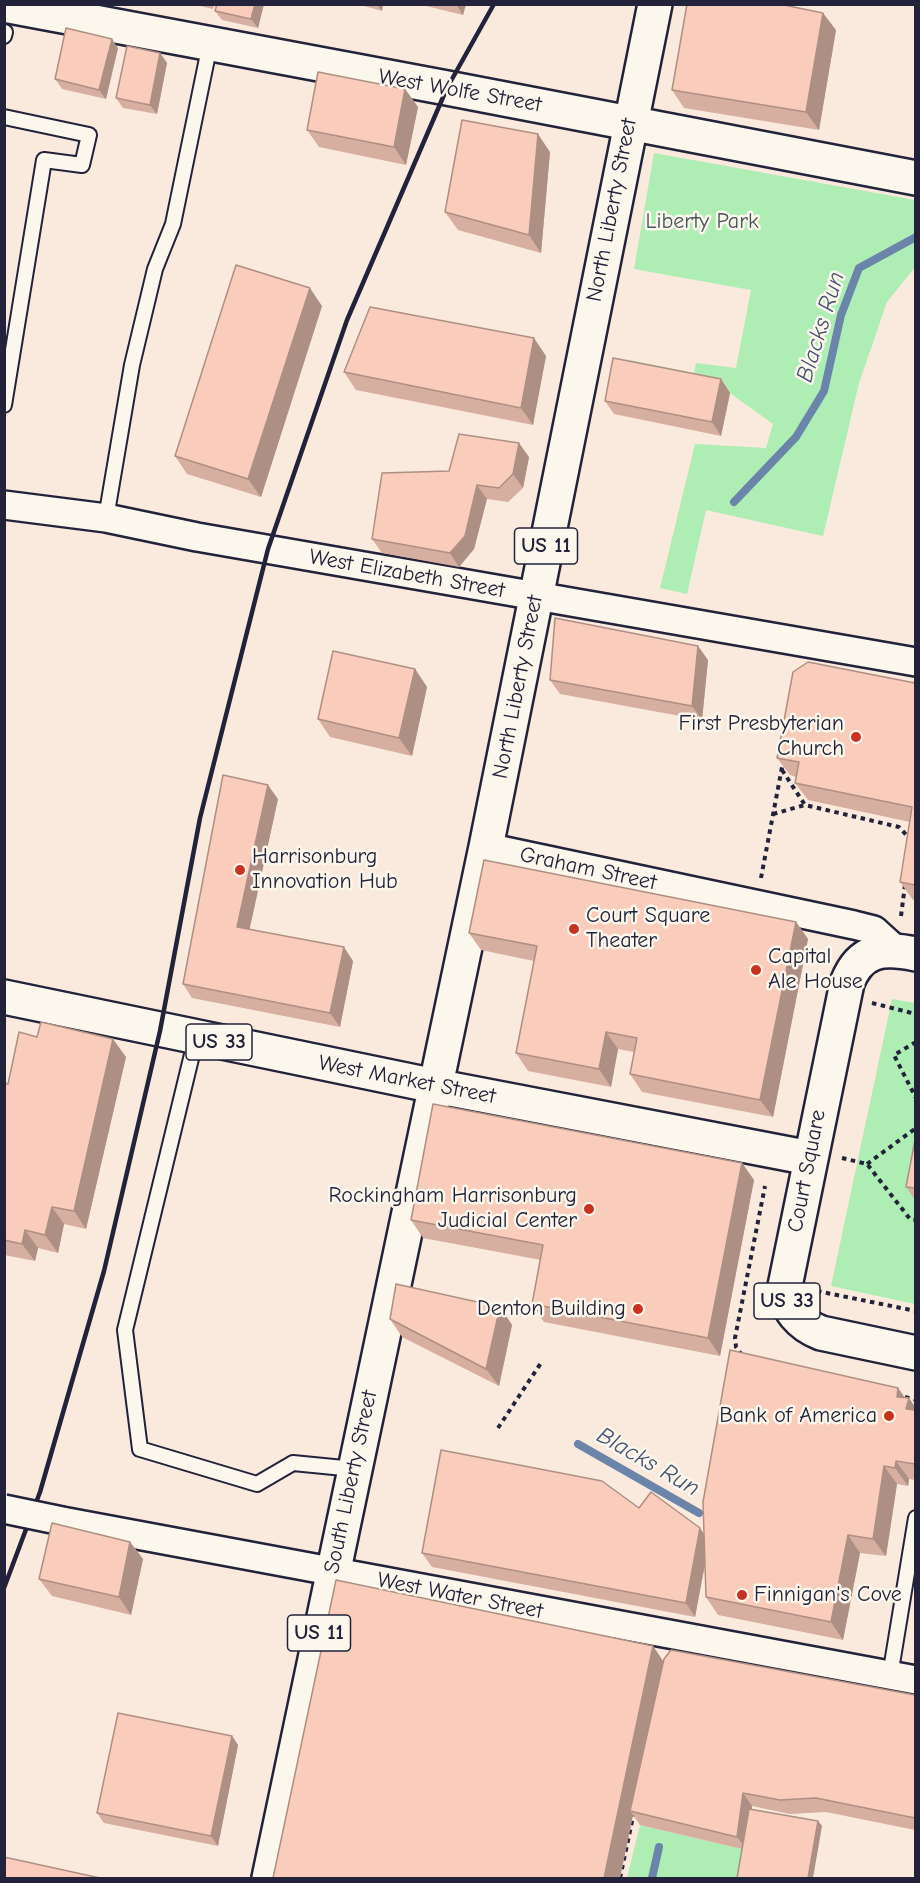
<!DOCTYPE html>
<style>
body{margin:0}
#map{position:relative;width:920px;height:1883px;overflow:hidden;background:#faeadd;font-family:"Comic Neue",sans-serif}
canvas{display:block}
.frame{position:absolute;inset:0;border:6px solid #22223b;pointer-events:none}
</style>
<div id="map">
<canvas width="920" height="1883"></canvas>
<div class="frame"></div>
</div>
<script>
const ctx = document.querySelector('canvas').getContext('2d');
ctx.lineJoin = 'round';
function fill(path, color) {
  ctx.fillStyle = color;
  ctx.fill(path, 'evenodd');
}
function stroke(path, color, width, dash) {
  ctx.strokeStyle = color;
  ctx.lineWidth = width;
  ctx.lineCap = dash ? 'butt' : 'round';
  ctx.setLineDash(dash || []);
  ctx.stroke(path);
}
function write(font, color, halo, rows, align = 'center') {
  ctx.font = font + ' "Comic Neue",sans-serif';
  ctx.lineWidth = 5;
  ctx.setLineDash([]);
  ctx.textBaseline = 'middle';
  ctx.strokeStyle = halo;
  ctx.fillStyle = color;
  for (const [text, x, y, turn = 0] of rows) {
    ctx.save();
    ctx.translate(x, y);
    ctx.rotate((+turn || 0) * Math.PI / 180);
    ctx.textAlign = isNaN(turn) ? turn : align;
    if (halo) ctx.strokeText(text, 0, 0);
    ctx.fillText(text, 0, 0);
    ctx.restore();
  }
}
fill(new Path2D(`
 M654,153l261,47v67l-28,35 -28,81 -36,153 -117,-26 -19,84 -27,-6 35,-144 71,4 7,-24 -43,-31 -107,-22 2,-12 69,14 2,-10 40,5 15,-78 -117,-21z
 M892,999l23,4v301l-84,-18z
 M640,1825l102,24 -3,29h-112z`), '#aeedb4');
stroke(new Path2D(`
 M734,502l62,-65 28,-46 17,-76 18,-47 57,-31
 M578,1444l121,69
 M652,1878l7,-31`), '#6b84aa', 8);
const service = new Path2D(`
 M4,36l1,-4
 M4,117l85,18 -7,30 -38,-5 -40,245
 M106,518l26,-153 23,-96 18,-45 37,-180
 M196,1038l-71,292 15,119 117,35 36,-21 61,6
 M890,1676l26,-158`);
const minor = new Path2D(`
 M4,505l102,13 91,19 719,125
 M486,847l368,78 20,5 21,19
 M62,1521l854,159`);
const tertiary = new Path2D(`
 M4,5l443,83 469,90`);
const primary = new Path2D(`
 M916,954c-33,-7 -56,-5 -69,29l-62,303c0,23 16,39 36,47l95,20
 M4,997l431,89 375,72
 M269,1878l217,-1031 169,-843`);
stroke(service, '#22223b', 18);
stroke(minor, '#22223b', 32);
stroke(tertiary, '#22223b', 38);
stroke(primary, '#22223b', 38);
stroke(new Path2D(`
 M782,770l23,35 94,22 11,12
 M773,814l32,-9
 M761,878l22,-116
 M901,916l4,-31
 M872,1003l44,11
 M916,1042l-22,13 22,43
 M842,1158l25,6 43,55 6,1
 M867,1164l49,-36
 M817,1291l99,20
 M742,1355l-6,-8 -1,-9 30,-152
 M905,1397l11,3
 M498,1428l43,-65
 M620,1878l14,-66`), '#22223b', 4, [4.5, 4.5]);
stroke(service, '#fbf7ec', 14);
stroke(minor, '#fbf7ec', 27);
stroke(tertiary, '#fbf7ec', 33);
stroke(primary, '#fbf7ec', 33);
stroke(new Path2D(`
 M4,1588l36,-96 64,-221 56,-240 40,-213 68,-269 79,-229 100,-232 47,-84`), '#22223b', 4.5);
const minorBridge = new Path2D(`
 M4,1509l58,12`);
stroke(minorBridge, '#22223b', 32, []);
stroke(minorBridge, '#fbf7ec', 27);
fill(new Path2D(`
 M192,4h23l-2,5z
 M217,4h47l-6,24 -36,-8 -7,-9z
 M357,4h26l-1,7z
 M418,4h48l-3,11z
 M836,30l-17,100 -135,-22 -12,-18z
 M118,48l-12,51 -44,-10 -7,-10z
 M160,53l7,10 -10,51 -34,-6 -7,-10z
 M405,89l13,18 -12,58 -87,-18 -12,-17z
 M550,152l-9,101 -83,-23 -13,-18z
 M322,306l-61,191 -74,-23 -12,-18z
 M546,356l-13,69 -177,-35 -12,-18z
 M721,379l9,14 -9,43 -107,-22 -9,-13z
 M529,457l-6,31 -15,14 -21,-3 -13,50 -15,18 -77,-14 -10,-14 77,-68z
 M708,660l-6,60 -142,-26 -10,-14z
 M415,669l12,18 -15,69 -82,-19 -12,-18z
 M915,683v217h-2l-13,-18 10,-60 -102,-22 -13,-17 1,-6 -6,-2 -13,-17z
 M278,799l-29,131 104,31 -13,66 -148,-29 -9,-14z
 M796,922l12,17 -35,178 -131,-25 -12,-18 4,-22 -16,-3 -7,38 -83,-16 -12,-18 18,-92 -53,-11 -12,-17z
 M126,1057l-40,172 -22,-5 -6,29 -20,-5 -3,13 -31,-6v-172l4,1z
 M915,1140v60l-9,-13z
 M742,1163l12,17 -34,176 -176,-34 -12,-18 9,-44 -118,-22 -12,-18z
 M500,1307l12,18 -13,61 -97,-49 -12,-18z
 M898,1388l6,9 5,1 6,9v73l-6,-1 -1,7 -11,-2 -11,72 -26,-3 -17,87 -125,-25 -12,-18 -1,-32 -10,52 -263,-50 -10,-14 217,-45 65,27z
 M130,1542l13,17 -12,56 -79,-19 -13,-17z
 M653,1646l10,15 252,34v135l-89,-18 -36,2 -38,-8v3l66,12 4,5 -80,23 -102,-24 -7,-10 -13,63h-347z
 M232,1736l6,9 -20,101 -114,-23 -7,-10z`), '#d6afa1');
fill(new Path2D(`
 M255,4h9l-6,24 -7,-9z
 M377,4h6l-1,7z
 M456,4h10l-3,11z
 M823,13l13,17 -17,100 -13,-18z
 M112,39l6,9 -12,51 -7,-9z
 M160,53l7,10 -10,51 -7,-9z
 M405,89l13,18 -12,58 -12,-18z
 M538,134l12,18 -9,101 -12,-18z
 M310,288l12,18 -61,191 -13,-18z
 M534,338l12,18 -13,69 -12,-17z
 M721,379l9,14 -9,43 -9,-14z
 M519,443l10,14 -6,31 -10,-14z
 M477,485l10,14 -13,50 -15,18 -9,-14z
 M698,646l10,14 -6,60 -10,-14z
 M415,669l12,18 -15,69 -13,-18z
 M268,785l10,14 -31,142 -10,-14z
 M796,922l12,17 -35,178 -13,-17z
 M344,947l9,14 -13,66 -10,-14z
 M606,1032l12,17 -7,38 -12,-18z
 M113,1039l13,18 -40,172 -12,-18z
 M742,1163l12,17 -34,176 -12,-18z
 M52,1207l12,17 -6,29 -13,-18z
 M25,1230l13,18 -3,13 -13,-17z
 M500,1307l12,18 -13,61 -13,-17z
 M898,1388l10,14 1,-4 6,9v16l-18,-26z
 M896,1461l13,18 -1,7 -13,-18z
 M884,1466l13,18 -11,72 -13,-17z
 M700,1528l9,14 -14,75 -9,-14z
 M848,1535l12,18 -17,87 -12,-18z
 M130,1542l13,17 -12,56 -12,-18z
 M653,1646l12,18 -35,147 3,4 -13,63h-16z
 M232,1736l6,9 -20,101 -7,-10z
 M743,1793l9,13 -5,44 -10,-13z
 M818,1821l4,5 -9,52h-5z`), '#ae8f83');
const building = new Path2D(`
 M217,4h38l-4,15 -36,-8z
 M687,4h92l44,9 -17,99 -134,-22z
 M66,28l46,11 -13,51 -44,-11z
 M127,46l33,7 -10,52 -34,-7z
 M318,72l87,17 -11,58 -87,-17z
 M462,120l76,14 -9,101 -84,-23z
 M236,265l74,23 -62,191 -73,-23z
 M370,307l164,31 -13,70 -177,-36z
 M613,358l108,21 -9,43 -107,-21z
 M459,434l60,9 -6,31 -14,14 -22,-3 -12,51 -15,17 -78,-14 10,-66 67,-2z
 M555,618l143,28 -6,60 -142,-26z
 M333,651l82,18 -16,69 -81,-19z
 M808,662l107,21v202l-15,-3 12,-75 -117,-24 4,-21 -22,-4 16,-86z
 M223,775l45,10 -31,142 107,20 -14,66 -147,-29z
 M484,860l312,62 -36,178 -130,-26 7,-36 -31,-6 -7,37 -83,-16 21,-107 -68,-13z
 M41,1022l72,17 -39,172 -22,-4 -7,28 -20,-5 -3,14 -18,-4v-157l4,1 11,-52 18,5z
 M433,1104l309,59 -34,175 -176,-34 11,-59 -132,-25z
 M915,1140v48l-9,-1z
 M396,1284l104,23 -14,62 -96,-50z
 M730,1350l168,38 -1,9 12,1 -3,11 9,1v54l-19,-3 -1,7 -11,-2 -11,73 -25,-4 -17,87 -125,-25 -3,-95z
 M441,1450l161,31 37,27 12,-16 49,36 -14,75 -264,-50z
 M52,1523l78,19 -11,55 -80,-18z
 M336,1580l317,66 -49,232h-331z
 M671,1650l244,45v123l-99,-20 -36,2 -37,-7 -6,44 -107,-26 34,-152z
 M118,1713l114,23 -21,100 -114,-23z
 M749,1809l69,12 -10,57h-71z
 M4,1857l96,21h-96z`);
fill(building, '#f9ccbb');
stroke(building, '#ae8f83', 1.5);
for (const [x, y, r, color] of [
 [856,737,6,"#c8321e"],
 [240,870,6,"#c8321e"],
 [574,929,6,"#c8321e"],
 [756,970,6,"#c8321e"],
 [589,1209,6,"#c8321e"],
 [638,1309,6,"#c8321e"],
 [889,1416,6,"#c8321e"],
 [742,1595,6,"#c8321e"]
]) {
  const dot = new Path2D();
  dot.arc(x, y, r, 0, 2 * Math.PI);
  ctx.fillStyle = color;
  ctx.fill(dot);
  stroke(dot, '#fbf7ec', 2);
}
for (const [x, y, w] of [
 [546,546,63],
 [219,1042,66],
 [787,1301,66],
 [319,1633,63]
]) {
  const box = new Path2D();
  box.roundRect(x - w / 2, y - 18, w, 36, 4.5);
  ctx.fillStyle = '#fbf7ec';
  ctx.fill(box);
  stroke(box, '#22223b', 1.5);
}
write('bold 21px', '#22223b', null, [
 ["US 11",546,546],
 ["US 33",219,1042],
 ["US 33",787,1301],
 ["US 11",319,1633]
]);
write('22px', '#22223b', '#fbf7ec', [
 ["West Wolfe Street",460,91,10],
 ["North Liberty Street",612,210,-79],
 ["West Elizabeth Street",407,574,10],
 ["North Liberty Street",518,687,-79],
 ["Graham Street",588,869,12],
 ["West Market Street",407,1080,11],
 ["Court Square",807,1171,-79],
 ["South Liberty Street",351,1482,-78],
 ["West Water Street",460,1596,11]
]);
write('22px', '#455559', '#fbf7ec', [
 ["Liberty Park",702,222]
]);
write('22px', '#22223b', '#fbf7ec', [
 ["First Presbyterian",844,724],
 ["Church",844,749],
 ["Harrisonburg",252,857,"left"],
 ["Innovation Hub",252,882,"left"],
 ["Court Square",586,916,"left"],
 ["Theater",586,941,"left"],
 ["Capital",768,957,"left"],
 ["Ale House",768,982,"left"],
 ["Rockingham Harrisonburg",577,1196],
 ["Judicial Center",577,1221],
 ["Denton Building",626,1309],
 ["Bank of America",877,1416],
 ["Finnigan's Cove",754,1595,"left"]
], 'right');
write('italic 24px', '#465372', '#fbf7ec', [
 ["Blacks Run",821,327,-73],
 ["Blacks Run",648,1462,30]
]);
</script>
